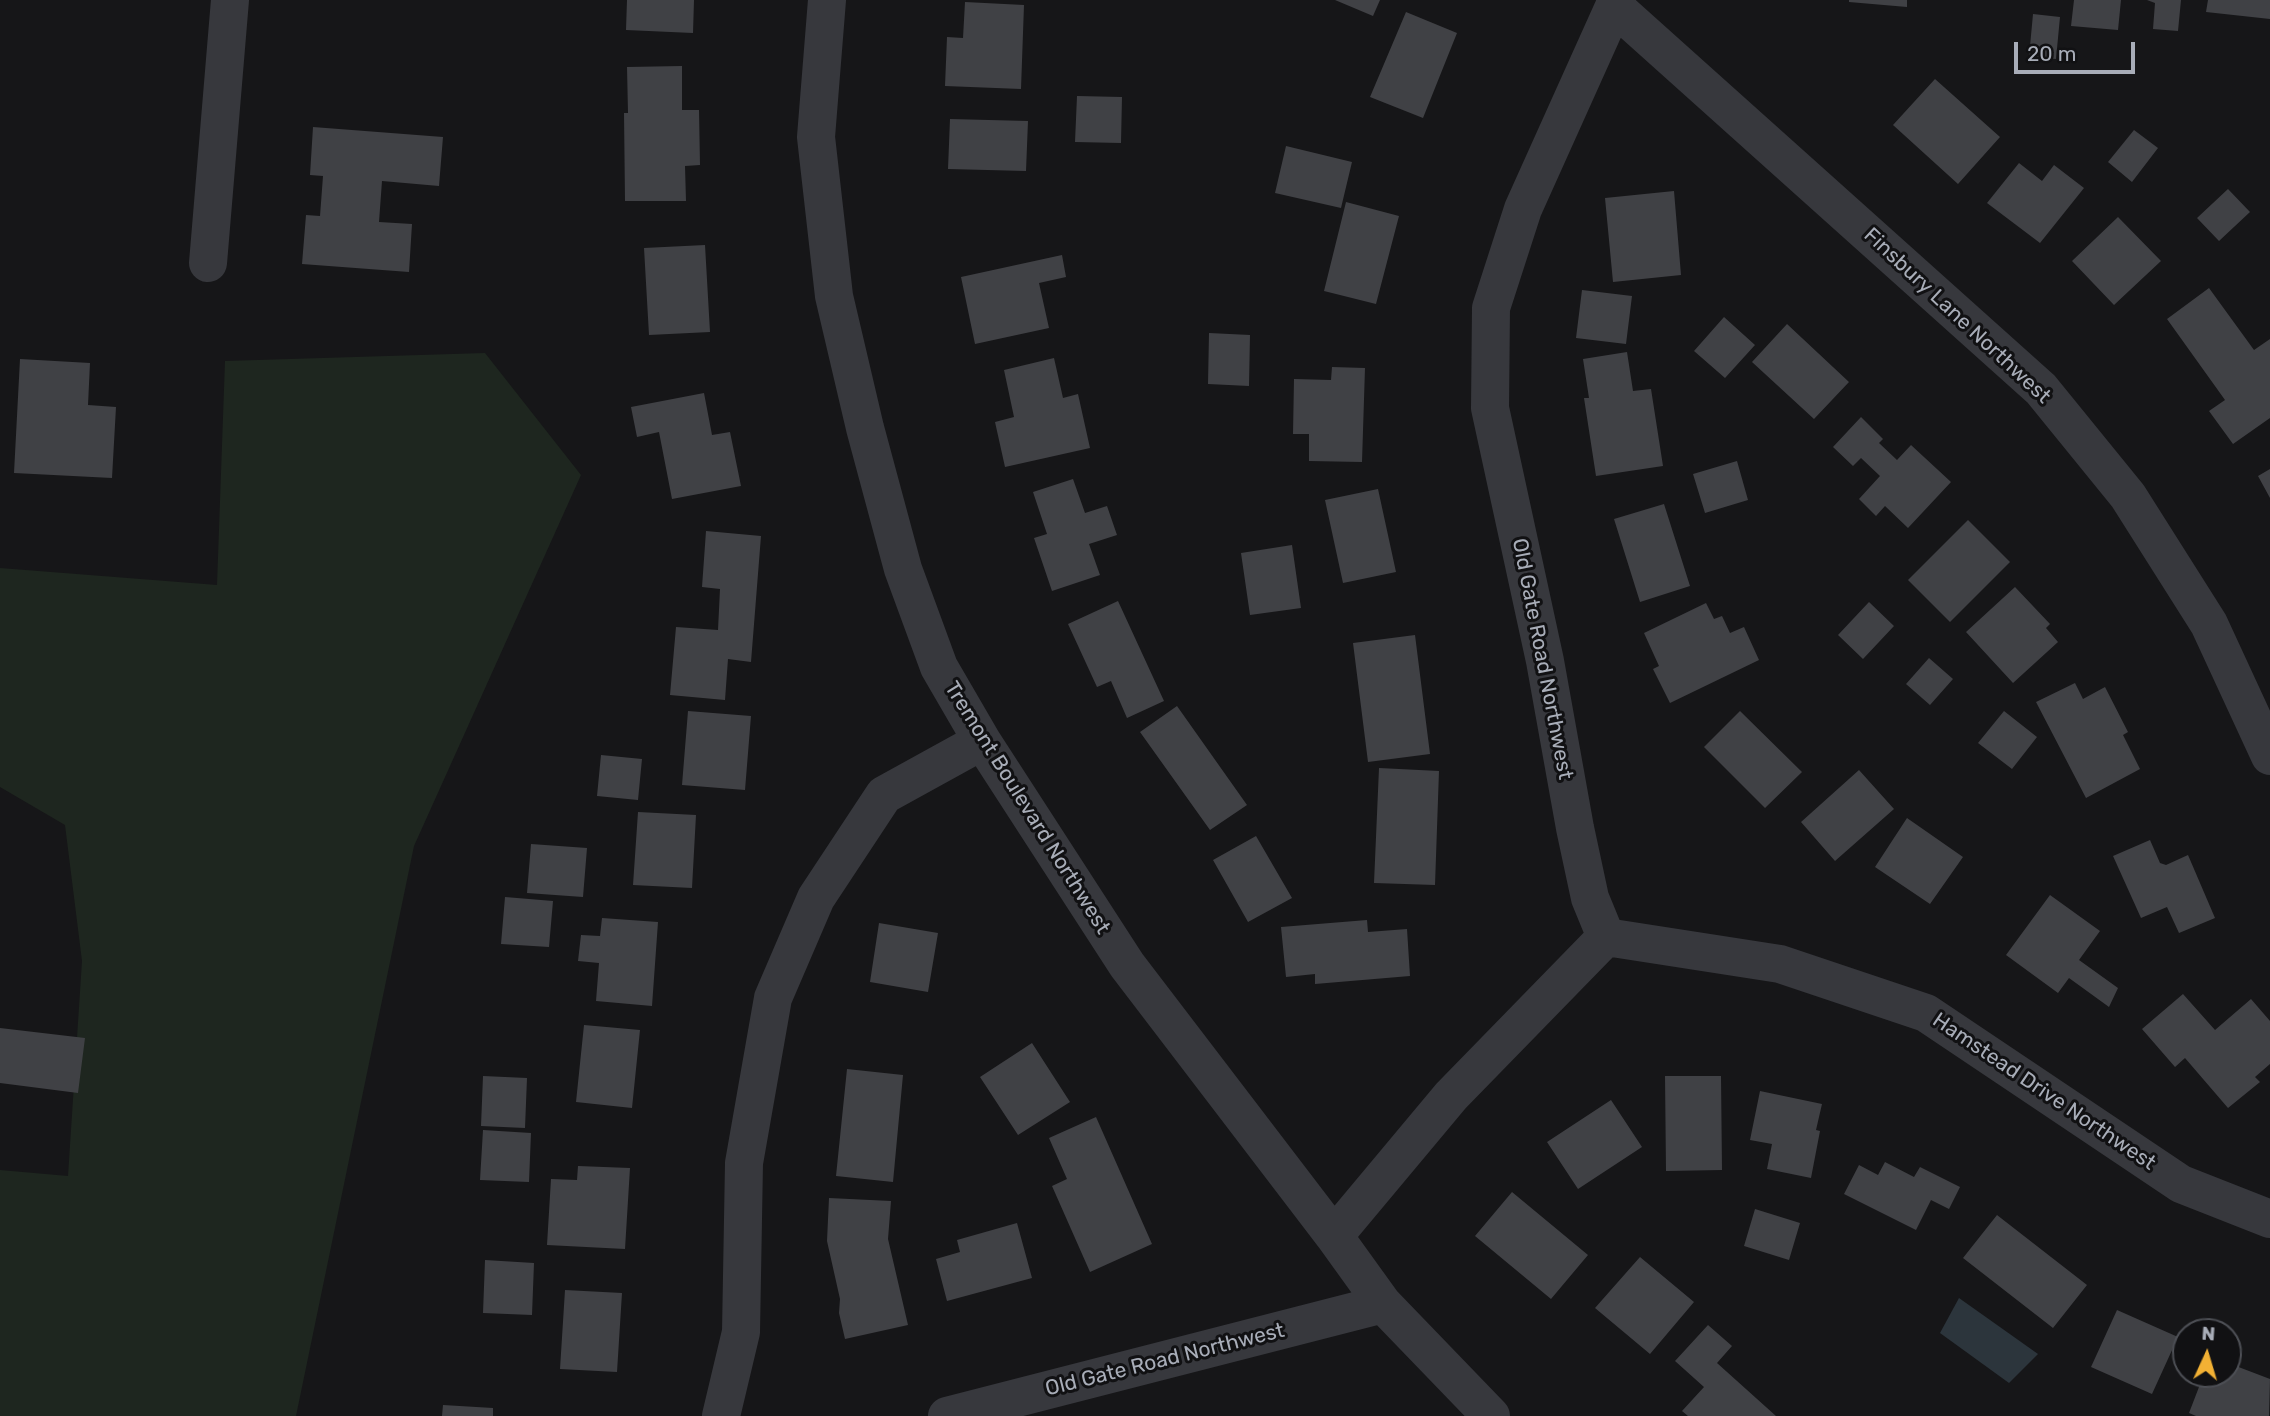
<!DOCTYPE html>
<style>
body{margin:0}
#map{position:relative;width:2270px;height:1416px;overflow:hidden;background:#161618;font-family:Rubik,sans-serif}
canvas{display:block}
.north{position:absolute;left:2172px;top:1318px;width:70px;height:70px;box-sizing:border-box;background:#111113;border:2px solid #4d4f55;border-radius:50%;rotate:4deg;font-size:19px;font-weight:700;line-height:28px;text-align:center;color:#a8adb8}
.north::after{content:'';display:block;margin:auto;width:24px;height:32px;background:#f2b134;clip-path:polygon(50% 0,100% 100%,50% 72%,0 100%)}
.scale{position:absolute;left:2014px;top:42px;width:121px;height:32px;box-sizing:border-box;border:4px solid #a8adb8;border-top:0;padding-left:9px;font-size:21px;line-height:24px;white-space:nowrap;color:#a8adb8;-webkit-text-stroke:5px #111113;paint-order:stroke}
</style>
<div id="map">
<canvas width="2270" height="1416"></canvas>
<div class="north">N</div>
<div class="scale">20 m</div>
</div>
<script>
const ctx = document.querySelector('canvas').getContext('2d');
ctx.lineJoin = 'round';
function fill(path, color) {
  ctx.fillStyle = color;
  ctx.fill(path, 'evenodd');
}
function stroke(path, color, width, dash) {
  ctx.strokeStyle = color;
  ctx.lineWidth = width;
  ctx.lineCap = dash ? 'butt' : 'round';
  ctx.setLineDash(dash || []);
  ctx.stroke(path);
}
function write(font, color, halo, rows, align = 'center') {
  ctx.font = font + ' Rubik,sans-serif';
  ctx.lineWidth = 6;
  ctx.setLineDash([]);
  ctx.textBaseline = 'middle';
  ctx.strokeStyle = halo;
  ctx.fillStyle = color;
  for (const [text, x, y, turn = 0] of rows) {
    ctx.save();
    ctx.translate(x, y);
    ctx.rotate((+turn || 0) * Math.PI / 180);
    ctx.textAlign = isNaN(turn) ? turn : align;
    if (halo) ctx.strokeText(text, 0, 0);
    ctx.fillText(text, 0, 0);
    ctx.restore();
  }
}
fill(new Path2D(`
 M485,353l96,122 -167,371 -118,570h-296v-246l68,6 14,-215 -17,-136 -65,-38v-219l217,17 8,-224z`), '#1e261f');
fill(new Path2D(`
 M1959,1298l79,56 -29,29 -69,-50z`), '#2c353c');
fill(new Path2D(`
 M627,0h67l-1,33 -67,-3z
 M1335,0h45l-7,16z
 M1849,0h58v7l-58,-5z
 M2074,0h47l-3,30 -47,-4z
 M2147,0h34l-3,31 -25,-2 2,-26z
 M2208,0h62v19l-64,-7z
 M965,2l59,3 -3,84 -76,-3 2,-49 16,1z
 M1406,12l51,21 -34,85 -53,-21z
 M2033,14l27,3 -4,42 -27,-2z
 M682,66v44h17l1,55 -15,1 1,35h-61l-1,-88h4l-1,-46z
 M1935,79l65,58 -42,47 -65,-59z
 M1077,96l45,1 -1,46 -46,-1z
 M950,119l78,2 -2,50 -78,-2z
 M313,127l130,10 -4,49 -57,-5 -3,41 33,2 -3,48 -107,-8 4,-49 14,1 3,-40 -13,-1z
 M2134,130l24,18 -26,34 -24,-20z
 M1286,146l66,16 -11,46 -66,-15z
 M2019,163l23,18 12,-16 30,23 -44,55 -53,-40z
 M2228,189l22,23 -31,29 -22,-23z
 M1674,191l7,84 -68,7 -8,-84z
 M1346,202l53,14 -23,88 -52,-13z
 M2118,217l43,44 -47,44 -42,-44z
 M705,245l5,87 -61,3 -5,-87z
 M1062,255l4,22 -27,6 10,45 -74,16 -14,-67z
 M2209,288l45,62 16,-11v79l-37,26 -24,-33 16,-11 -58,-81z
 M1582,290l50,6 -6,48 -50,-6z
 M1724,317l31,28 -30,33 -31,-27z
 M1787,324l62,58 -35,37 -62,-57z
 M1209,333l41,2 -1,51 -41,-2z
 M1627,352l6,39 18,-2 12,77 -67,10 -12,-78h5l-6,-39z
 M1054,358l9,40 15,-4 12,54 -85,19 -10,-45 19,-5 -10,-47z
 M20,359l70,4 -2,42 28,2 -4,71 -98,-5z
 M1332,367l33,1 -3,94 -53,-1v-27h-16l1,-55 37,1z
 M704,393l8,42 18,-3 11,54 -69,13 -13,-67 -22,5 -6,-30z
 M1861,417l22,22 -4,4 18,17 14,-15 40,37 -43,46 -23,-22 -9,10 -17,-17 21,-23 -19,-18 -8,8 -20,-19z
 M1737,461l11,39 -43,13 -12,-39z
 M2270,469v29l-12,-22z
 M1073,479l12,34 22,-7 10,29 -28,9 11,31 -48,16 -18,-53 13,-4 -14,-42z
 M1378,489l18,83 -53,11 -18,-83z
 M1664,504l26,82 -50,16 -26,-83z
 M1968,520l42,42 -60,60 -42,-42z
 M706,531l55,5 -10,126 -23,-3 -3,41 -55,-5 6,-68 42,3 2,-41 -18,-2z
 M1292,545l9,63 -51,7 -9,-62z
 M2015,587l35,37 -4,4 12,14 -45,41 -47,-51z
 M1118,601l46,100 -37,17 -16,-37 -14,6 -29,-63z
 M1869,602l25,24 -31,33 -25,-24z
 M1706,603l8,16 8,-3 8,17 14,-6 15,33 -89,43 -17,-34 6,-3 -15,-33z
 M1415,635l15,119 -62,8 -15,-119z
 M1929,658l24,21 -23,26 -24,-21z
 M2075,683l8,16 22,-12 23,45 -5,3 17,34 -54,29 -50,-96z
 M1177,706l70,99 -37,25 -70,-98z
 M688,711l63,5 -6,74 -63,-5z
 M1740,711l62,61 -37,36 -61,-61z
 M2004,711l33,26 -25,32 -34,-26z
 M601,755l41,4 -4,41 -41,-4z
 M1379,768l60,3 -4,114 -61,-2z
 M1859,770l35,39 -59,52 -34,-39z
 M638,812l58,3 -4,73 -59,-3z
 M1907,818l56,39 -33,47 -55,-37z
 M1256,836l36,62 -44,24 -35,-62z
 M2150,840l10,23 6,2 22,-10 27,63 -36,15 -12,-26 -26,11 -28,-62z
 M531,844l56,4 -4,49 -56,-4z
 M2050,895l50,36 -21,29 39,28 -9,19 -40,-29 -11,15 -52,-38z
 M505,897l48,4 -4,46 -48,-3z
 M602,918l56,4 -6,84 -56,-5 3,-38 -21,-2 3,-26 19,1z
 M1367,920l1,12 39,-3 3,47 -95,8v-10l-29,3 -5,-50z
 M879,923l59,10 -10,59 -58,-10z
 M2183,994l32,36 36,-31 19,22v43l-15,13 5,5 -32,26 -43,-50 -10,9 -33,-38z
 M584,1025l56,5 -8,78 -56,-6z
 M0,1028l85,10 -7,55 -78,-10z
 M1032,1043l38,59 -52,33 -38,-58z
 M847,1069l56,6 -10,107 -57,-6z
 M483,1076l44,2 -2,50 -44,-2z
 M1665,1076h56l1,94 -56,1z
 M1760,1091l62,13 -6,26 4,1 -9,47 -44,-9 5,-25 -22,-4z
 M1611,1100l31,47 -64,42 -31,-47z
 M1096,1117l56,127 -62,28 -38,-86 15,-7 -18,-41z
 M483,1130l48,3 -2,49 -49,-2z
 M1885,1162l29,15 6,-10 40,20 -11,22 -18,-9 -15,30 -72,-36 15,-29 19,10z
 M578,1166l52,2 -5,81 -78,-4 4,-66 26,1z
 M1512,1192l76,63 -37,44 -76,-63z
 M829,1198l62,3 -3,38 20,86 -63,14 -6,-26 1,-14 -13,-58z
 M1755,1209l45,14 -11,37 -45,-14z
 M1997,1215l90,70 -34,43 -90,-70z
 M1017,1223l15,55 -85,23 -11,-42 24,-7 -3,-12z
 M1640,1257l54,45 -44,52 -55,-46z
 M485,1260l49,3 -2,52 -49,-2z
 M565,1290l57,3 -5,79 -57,-3z
 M2117,1310l61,27 -26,57 -61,-27z
 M1708,1325l24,21 -15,17 59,53h-88l-6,-5 22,-24 -29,-26z
 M2228,1363l42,16 -1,37h-73l-7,-3 15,-39h24z
 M443,1405l50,3v8h-51z`), '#404145');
stroke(new Path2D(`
 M827,0l-11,137 18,159 31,132 38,141 36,98 43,74 145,224 207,271 49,68 108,112
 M1615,7l426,382 87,107 81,128 61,132
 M208,263l22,-263
 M1606,937l174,27 146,49 255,171 89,35
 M1334,1236l117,-140 155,-159 -16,-39 -15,-70 -30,-167 -55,-253 1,-100 32,-99 94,-209
 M721,1416l20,-84 3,-169 29,-165 43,-100 68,-103 98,-54
 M947,1416l436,-112`), '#37383d', 38);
write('21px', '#a8adb8', '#111113', [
 ["Finsbury Lane Northwest",1957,316,43],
 ["Old Gate Road Northwest",1542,659,79],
 ["Tremont Boulevard Northwest",1027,808,58],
 ["Hamstead Drive Northwest",2044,1092,34],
 ["Old Gate Road Northwest",1165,1360,-14]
]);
</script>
